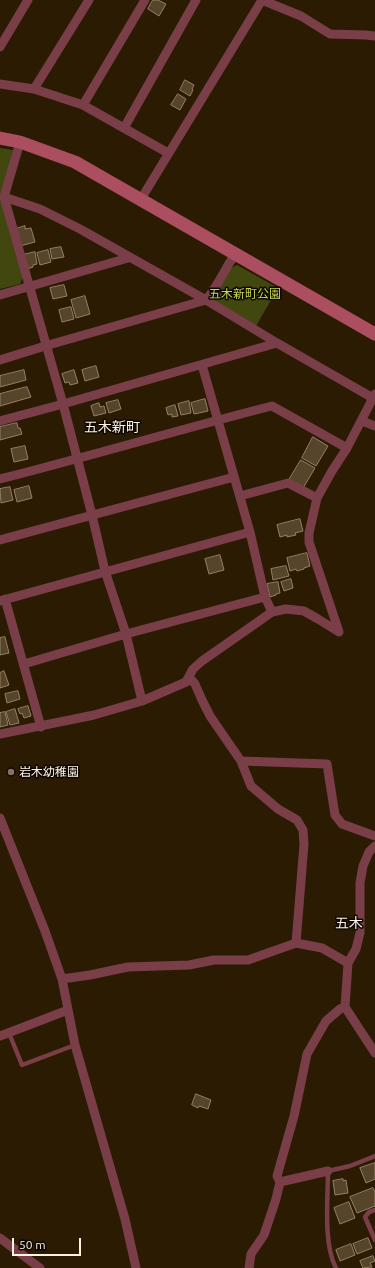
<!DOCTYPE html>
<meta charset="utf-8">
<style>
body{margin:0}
#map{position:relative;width:375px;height:1268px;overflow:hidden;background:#2b1b02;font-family:Ubuntu,sans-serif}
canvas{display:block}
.scale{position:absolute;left:12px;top:1238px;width:69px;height:18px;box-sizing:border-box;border:2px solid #fef3e4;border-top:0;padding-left:5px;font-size:12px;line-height:14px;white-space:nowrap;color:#fef3e4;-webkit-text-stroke:3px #0e0701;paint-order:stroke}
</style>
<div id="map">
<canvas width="375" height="1268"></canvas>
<div class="scale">50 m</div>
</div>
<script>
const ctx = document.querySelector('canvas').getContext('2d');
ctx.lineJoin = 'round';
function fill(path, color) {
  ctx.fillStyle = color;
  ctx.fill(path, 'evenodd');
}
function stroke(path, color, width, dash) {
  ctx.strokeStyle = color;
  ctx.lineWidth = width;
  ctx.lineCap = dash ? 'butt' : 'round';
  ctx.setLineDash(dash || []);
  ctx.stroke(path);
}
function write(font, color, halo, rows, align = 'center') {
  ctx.font = font + ' Ubuntu,"Noto Sans JP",sans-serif';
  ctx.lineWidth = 3;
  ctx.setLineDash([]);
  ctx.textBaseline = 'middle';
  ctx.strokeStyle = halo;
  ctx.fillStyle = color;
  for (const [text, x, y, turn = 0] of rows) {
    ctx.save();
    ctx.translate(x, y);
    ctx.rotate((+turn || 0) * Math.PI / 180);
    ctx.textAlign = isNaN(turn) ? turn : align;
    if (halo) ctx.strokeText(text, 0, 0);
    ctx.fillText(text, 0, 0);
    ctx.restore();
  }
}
fill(new Path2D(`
 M0,148l13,2 -12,50 22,77 -3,7 -20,5z
 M237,265l41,23 -22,38 -40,-23 -2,-6 17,-29z`), '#424710');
const building = new Path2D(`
 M153,0h5l8,4 -7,12 -11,-7z
 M185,80l9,5 -2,4 1,1 -3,6 -10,-6z
 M178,94l8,5 -6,11 -9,-5z
 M25,226v3l6,-1 4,14 -15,4 -4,-17z
 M61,247l3,10 -12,2 -2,-10z
 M48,250l3,12 -11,3 -3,-12z
 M35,252l2,12 -4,1v2l-6,2 -4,-14z
 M64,285l3,11 -14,3 -3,-11z
 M85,296l5,18 -14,4 -5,-18z
 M71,307l3,12 -12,3 -3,-12z
 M96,366l3,11 -14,4 -3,-11z
 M24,370l2,10 -26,7v-11z
 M74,370l4,13 -8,2 -1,-3 -4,1 -3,-9z
 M27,387l4,10 -31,9v-12z
 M205,399l3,12 -14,3 -3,-11z
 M118,400l3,9 -12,4 -3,-10z
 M189,401l2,12 -10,2 -3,-11z
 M99,403l1,4 4,-1 2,7 -12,3 -3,-10z
 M175,405l3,11 -6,1v-3l-4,1 -2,-7z
 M17,423l1,5h2l2,6 -22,6v-13z
 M313,437l15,9 -12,20 -14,-8z
 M25,446l3,13 -14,3 -3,-13z
 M301,460l14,8 -12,20 -14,-8z
 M29,486l3,12 -15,4 -3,-12z
 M10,487l3,13 -12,3 -1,-14z
 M300,519l3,12 -8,2 1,2 -9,2v-2l-7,2 -3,-12z
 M307,553l3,13 -6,2v1l-7,2 -1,-2 -6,2 -3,-13z
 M220,555l4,15 -15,4 -4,-15z
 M286,566l3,10 -16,4 -2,-11z
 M291,579l2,9 -9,3 -3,-9z
 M278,582l2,11 -4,1v1l-6,2 -3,-13z
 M5,637l4,16 -9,2v-17z
 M4,671l5,14 -9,3v-15z
 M18,691l2,8 -13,4 -2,-9z
 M28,706l3,10 -7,2 -2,-5 -2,1 -2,-5z
 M15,709l4,14 -9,2 -4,-13z
 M5,712l3,13 -8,2v-14z
 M196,1094l15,6 -3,9 -9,-3 -1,2 -6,-3z
 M375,1163v16l-9,4 -6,-15z
 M343,1179v2l3,-1 2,13 -13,2 -2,-14z
 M373,1188l2,4v14l-18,7 -7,-16z
 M349,1202l6,16 -15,6 -6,-16z
 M368,1238l4,10 -15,6 -4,-10z
 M351,1244l4,11 -15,6 -4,-11z
 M373,1256l2,5 -5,2 2,4 -9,1 -3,-7z`);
fill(building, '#56442b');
stroke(building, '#948065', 1);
stroke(new Path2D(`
 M9,1033l13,32 53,-20
 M375,1210l-6,2 -4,5 10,23
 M336,1268c-13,-24 -8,-70 -8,-97l22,-5 25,-10`), '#793e48', 4.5);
stroke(new Path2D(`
 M262,0l39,16 29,18 36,1 9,1
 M0,47l28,-47
 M0,84l34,5 49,16 85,48
 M34,89l55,-89
 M83,105l62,-105
 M124,128l72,-128
 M20,142l-16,55 59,207 29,111 13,56 21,63 16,67
 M4,197l36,12 40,20 126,71 71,43 96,55
 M141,199l121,-199
 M0,295l128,-37
 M0,360l45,-14 161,-46c12,-14 19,-32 30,-47
 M202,365l48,167 15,65 7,15
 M0,421l63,-17 214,-61
 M362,421l13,5
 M0,479c91,-23 181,-50 272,-73l75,42
 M240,496l48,-13 29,15
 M0,540l234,-63
 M5,599l36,128
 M0,601l250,-69
 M339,632l-30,-90v-9l8,-35 15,-27 15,-23 28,-54
 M24,664l102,-30 139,-37
 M189,677l6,7 7,16 8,16 31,45 10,25 27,23 19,11 6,10 1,14 -8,99
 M0,734l94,-19 48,-14 44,-19 7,-13 9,-8 70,-49 14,-3 18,2 14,8 21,13
 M241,761l86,3 8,51 7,9 33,12
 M0,818l45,113 17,48 13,66 50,174 11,49
 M375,846l-6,6 -6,14 -3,17v50l-4,16 -8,14 -3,44 30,46
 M62,979l28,-4 38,-8 61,-2 25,-5h34l48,-17 26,5 26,15
 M0,1036l68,-26
 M280,1182l48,-11
 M0,1238l40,30
 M249,1268l2,-14 13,-19 12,-36 4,-17 -3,-6 17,-60 13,-62 19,-33 14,-12 5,-2`), '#793e48', 9);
stroke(new Path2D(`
 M0,138l20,4 55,20 300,172`), '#ab4e5f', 13);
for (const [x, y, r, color] of [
 [11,772,4,"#8d6e63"]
]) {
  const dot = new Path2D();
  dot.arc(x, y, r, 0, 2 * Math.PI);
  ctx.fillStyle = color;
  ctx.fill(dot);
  stroke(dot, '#0e0701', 1.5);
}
write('12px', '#c8d555', '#0e0701', [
 ["五木新町公園",245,294]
]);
write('12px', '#fef3e4', '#0e0701', [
 ["岩木幼稚園",19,772]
], 'left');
write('14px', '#fef3e4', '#0e0701', [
 ["五木新町",112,427],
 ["五木",349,923]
]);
</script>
